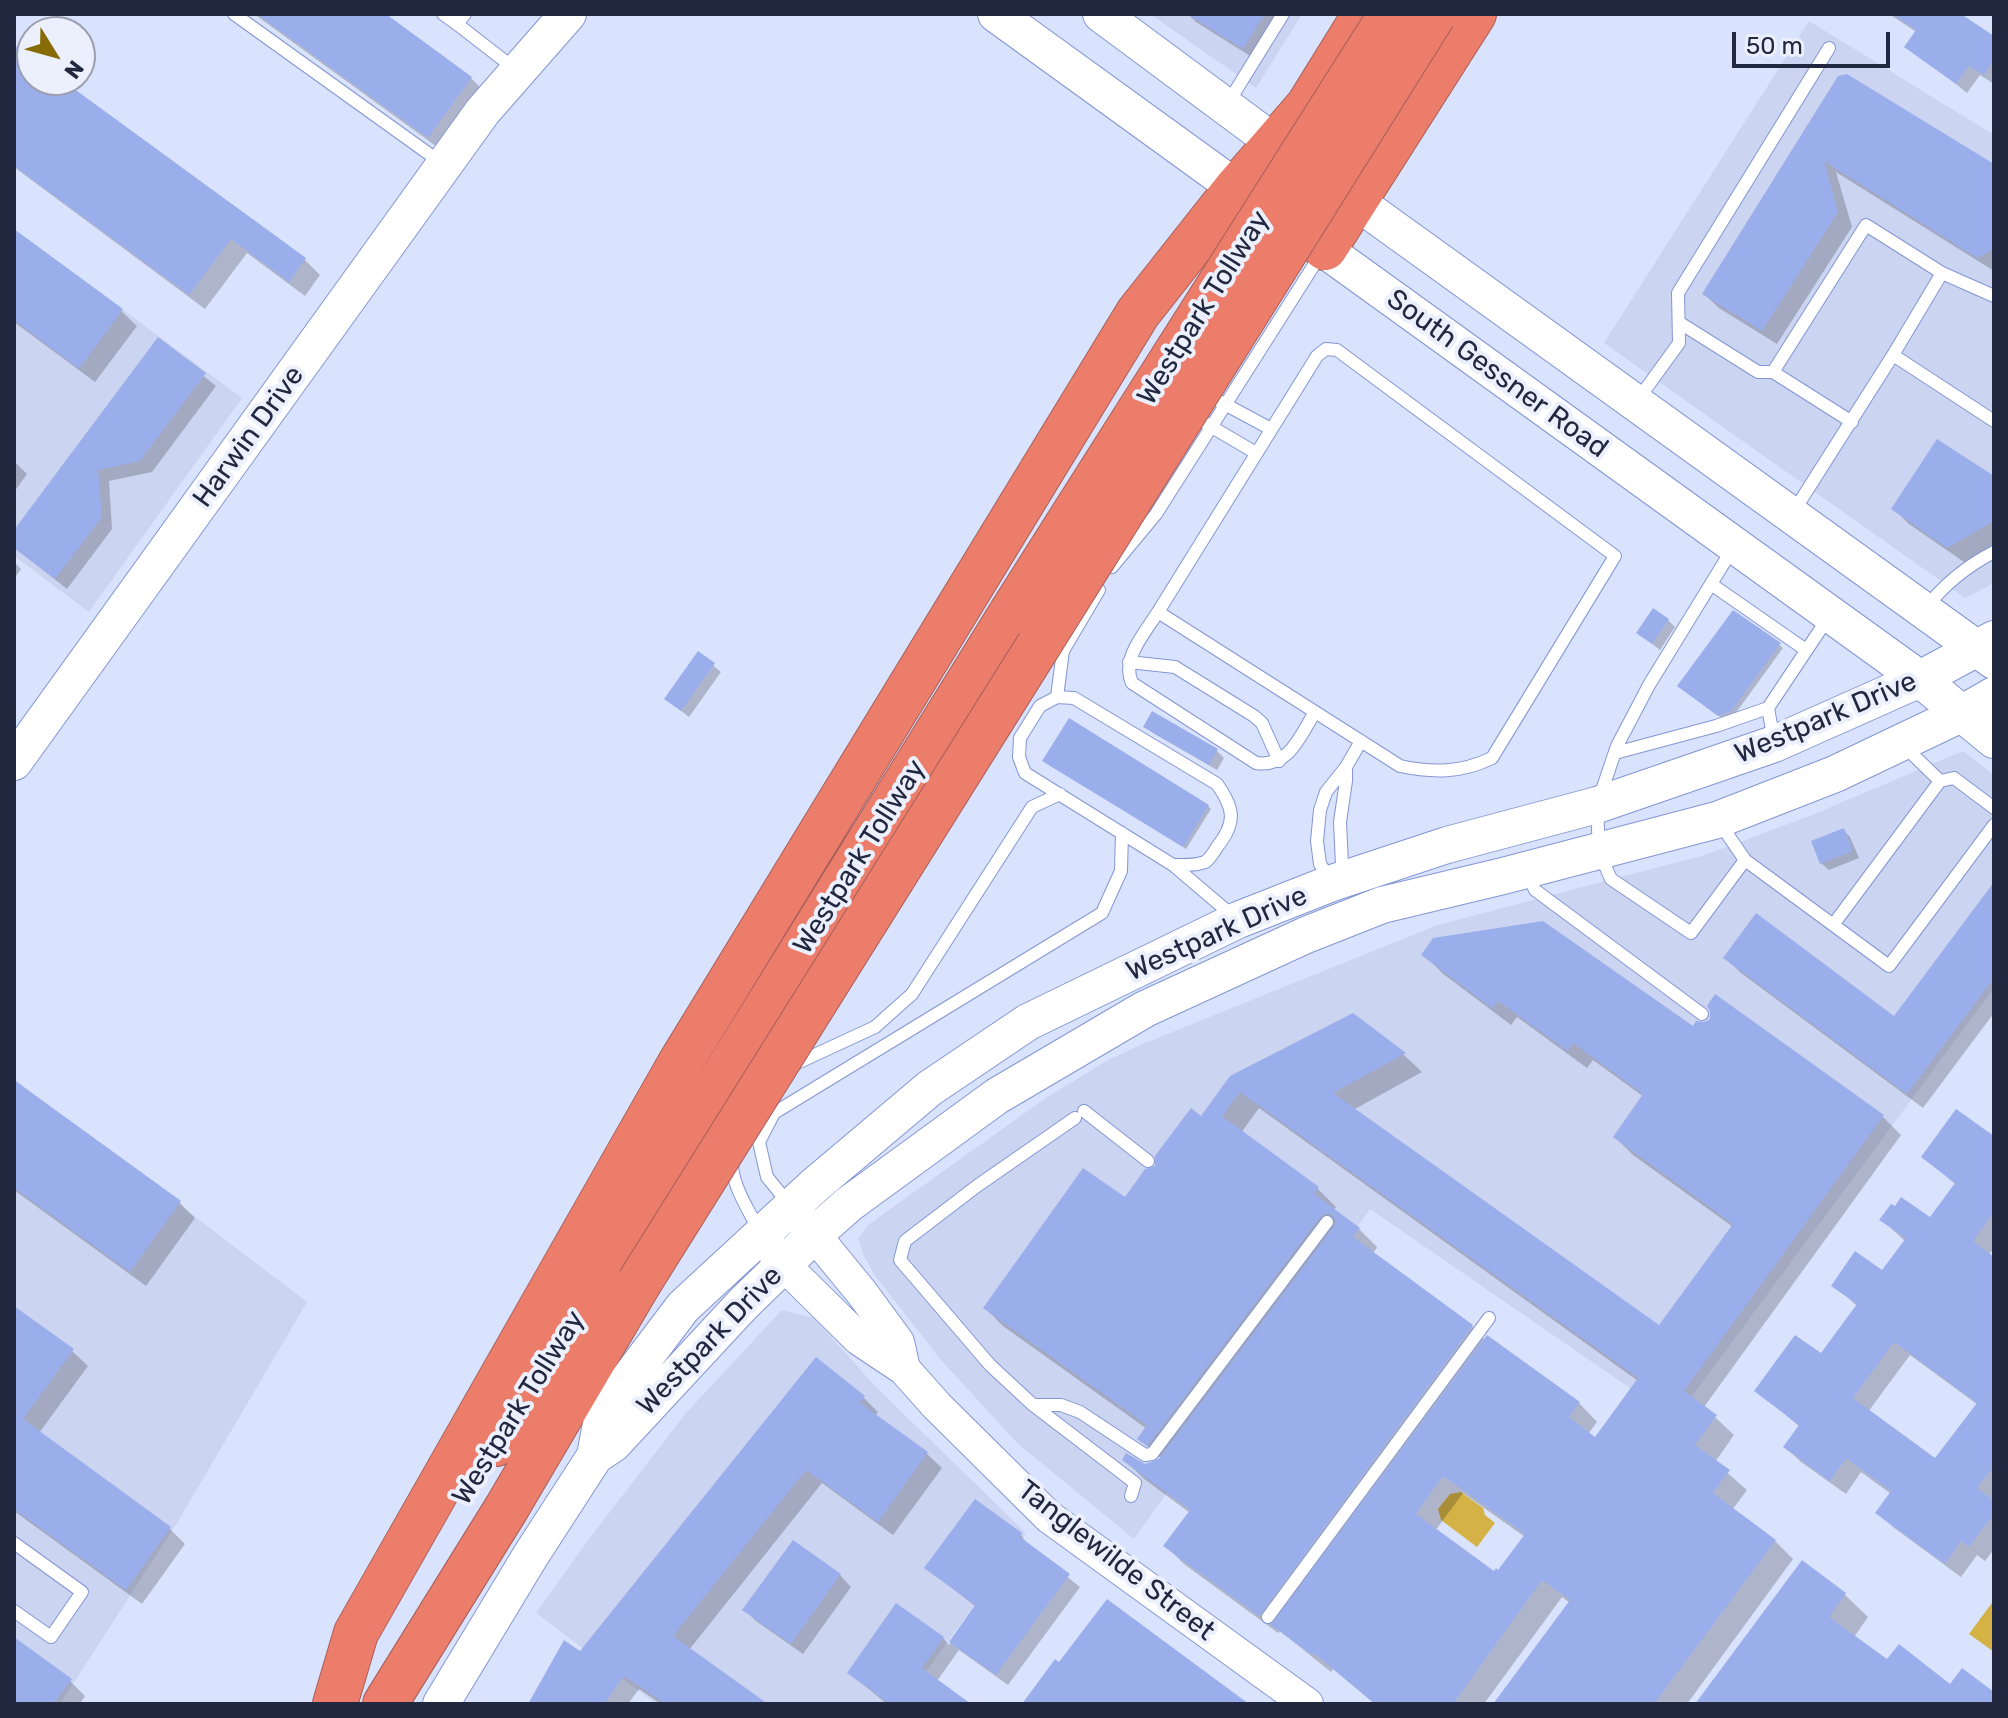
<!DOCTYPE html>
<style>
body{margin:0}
#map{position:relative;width:2008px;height:1718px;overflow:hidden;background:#dae3fd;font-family:Rubik,sans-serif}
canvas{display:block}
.frame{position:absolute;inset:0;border:16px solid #212840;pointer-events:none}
.north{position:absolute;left:16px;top:16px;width:80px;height:80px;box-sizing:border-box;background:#ecf0fd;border:2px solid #9ba0b1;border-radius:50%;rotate:127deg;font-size:22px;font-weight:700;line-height:32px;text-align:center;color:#212840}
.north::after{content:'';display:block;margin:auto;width:28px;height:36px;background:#866b07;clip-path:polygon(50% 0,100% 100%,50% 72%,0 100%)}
.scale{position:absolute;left:1732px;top:32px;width:158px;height:36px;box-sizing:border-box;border:4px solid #212840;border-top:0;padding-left:10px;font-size:24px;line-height:28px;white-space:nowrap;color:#212840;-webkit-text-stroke:6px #ecf0fd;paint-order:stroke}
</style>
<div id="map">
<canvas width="2008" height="1718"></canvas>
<div class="frame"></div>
<div class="north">N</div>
<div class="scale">50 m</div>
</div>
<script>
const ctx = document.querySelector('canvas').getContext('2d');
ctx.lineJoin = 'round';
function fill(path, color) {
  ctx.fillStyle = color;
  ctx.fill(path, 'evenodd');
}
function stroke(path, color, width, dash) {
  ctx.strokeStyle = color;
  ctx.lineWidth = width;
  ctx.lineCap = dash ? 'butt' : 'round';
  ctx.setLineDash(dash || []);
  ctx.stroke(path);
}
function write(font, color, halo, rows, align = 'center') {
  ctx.font = font + ' Rubik,sans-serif';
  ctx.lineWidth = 8;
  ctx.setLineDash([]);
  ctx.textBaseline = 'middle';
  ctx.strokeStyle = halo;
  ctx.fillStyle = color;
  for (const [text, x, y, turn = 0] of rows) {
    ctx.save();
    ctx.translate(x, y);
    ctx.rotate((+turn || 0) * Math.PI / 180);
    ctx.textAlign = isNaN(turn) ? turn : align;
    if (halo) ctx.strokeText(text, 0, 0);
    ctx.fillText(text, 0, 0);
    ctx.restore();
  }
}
fill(new Path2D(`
 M1150,14h152l-46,74z
 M1809,21l185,114v448l-29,15 -361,-255z
 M14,229l228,169 -153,214 -75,-56z
 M1963,751l31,24v213l-319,431 -305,-210 -236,330 -117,-96 -76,-83 -65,-83 -12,-21 -6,-17 10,-14 178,-127 62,-38 37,-17 293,-118 267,-70 107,-40z
 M14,1079l293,223 -130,221 -117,181h-46z
 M782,1310l32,8 62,69 150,146 -123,171h-247l-120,-91 56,-78 94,-122z`), '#cbd4f0');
fill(new Path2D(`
 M1461,1492l22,16 2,7 10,8 -18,24 -36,-27 -3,-11 12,-15z
 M1994,1600v52l-25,-18z`), '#d5b245');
fill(new Path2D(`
 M254,14h128l89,64 15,15 -42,59z
 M1188,14h95l-28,45 -59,-37z
 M1889,14h54l-16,25z
 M1994,38v46l-14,-9 -13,18 -36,-29z
 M14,47l18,14v19h27l246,180 15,15 -15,21 -58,-43 -42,56 -191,-142z
 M1839,78l155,89v104l-158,-99 16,55 -75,117 -58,-36 -15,-14z
 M14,232l107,79 16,15 -42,56 -81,-60z
 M159,340l57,46 -64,86 -43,9 3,48 -45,60 -53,-42v-14z
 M14,461l13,13 -13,18z
 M1994,478v67l-30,17 -55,-38 -15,-15z
 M14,562l7,7 -7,10z
 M1668,620l7,7 -15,23 -22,-17z
 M1779,645l4,3 -48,66 -12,5 -39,-29z
 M699,654l22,18 -32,45 -23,-18z
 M1145,726l72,25 7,7 -7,12 -64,-37z
 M1048,763l160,43 3,3 -25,40z
 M1843,830l7,7 9,21 -30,12 -8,-7z
 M1994,885v128l-71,95 -182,-135 -15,-15 169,61z
 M1424,954l269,75 190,88 18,18 -197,272 30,28 -19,27 32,28 -15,20 43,31 18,18 -106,145h-192l75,-101 -8,-6 -78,107h-109l-42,-35 -2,3 -51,-41 -2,2 -94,-69 -18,-18 24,-33 -47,-35 -19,-19 21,7 18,-6 -23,-21 7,-10 -144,-103 -18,-18 140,-108 77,-81 29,-42 122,-62 51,40 18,17 -69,38 306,218 74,-101 -100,-72 -18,-18 29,-40 -51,-37 -6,8 -70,-51 -6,8 -69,-52zM1259,1108l379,273 -43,58 -7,-5 9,-12 -18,-19 -93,-62 -14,-15 -99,-72 4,-7 -18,-18 -26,-18 3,-4 -18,-18 -77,-56zM1463,1493l62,44 -26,36 -5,1 -59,-43z
 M14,1083l166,120 15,15 -49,68 -132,-96z
 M1994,1134v114l-6,8 6,4v289l-9,12 -8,-6 -16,22 -68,-50 -15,-15 13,-18 -30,-22 -15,22 -45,-32 -16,-15 15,-20 -44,-37 65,-34 37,-49 -24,-22 49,-12 23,-31 -24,-22h48l26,-35 -32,-28 67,-20zM1910,1355l68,50 -42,55 -68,-48z
 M14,1308l58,43 16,15 -49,67 131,96 15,15 -43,60 -128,-93z
 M816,1359l48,39 14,14 -3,4 52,38 15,14 -49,67 -71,-52 -133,167 76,54h-104l-22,-15 -11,15h-98l50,-50z
 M976,1502l45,33 10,13 49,39 -72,98 -49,-35 -22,31 31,23h-81l-38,-31 94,-35 6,7 27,-38 -49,-39z
 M1802,1563l43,32 23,22 -14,20 34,25 63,25 43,7v10h-296z
 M840,1575l11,12 -48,67 -47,-33 -11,-11z
 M14,1640l56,41 15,15 -5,8h-66z`), '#0003');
fill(new Path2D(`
 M257,14h129l86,63 -44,61z
 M1187,14h78l-22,35z
 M1892,14h69l33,22v24l-10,15 -15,-9 -13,18 -52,-37 12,-17z
 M14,45l18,13v22h30l244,178 -17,24 -58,-43 -42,56 -175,-129z
 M1847,74l147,90v85l-17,9 -153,-97 14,51 -76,119 -60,-37 136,-218z
 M14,229l109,80 -44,60 -65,-49z
 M158,337l48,36 -66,88 -42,9 4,47 -47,62 -41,-31v-18z
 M1937,439l57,37v45l-47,27 -56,-39z
 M1653,608l16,11 -17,25 -16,-11z
 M1733,610l48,33 -50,68 -13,5 -41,-30z
 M698,651l17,12 -34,48 -17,-12z
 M1152,711l66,38 -9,16 -66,-38z
 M1069,718l140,87 -26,42 -141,-86z
 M1844,828l9,23 -33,13 -9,-23z
 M1994,882v96l-87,116 -184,-136 33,-45 138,103z
 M1543,921l150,105 3,-5 9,1 5,-3v-8l-3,-5 8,-12 169,121 -200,276 33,24 -22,30 35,25 -17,23 63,47 -122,164h-161l77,-104 -28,-20 -89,124h-78l-61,-51 -2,2 -41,-30 216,-290 93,67 -11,15 26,20 43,-59 -398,-286 -18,24 97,71 -5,7 46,34 -7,9 120,88 -214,291 -96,-70 27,-36 -68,-50 4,-7 19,11 14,-5 175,-232 2,-5 -3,-7 -6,-2 -7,4 -173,229 -10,-7 10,-14 -164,-117 100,-140 42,29 20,-28 10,-3v-10l36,-48 10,8 29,-40 123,-63 53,40 -73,40 326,232 74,-101 -120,-87 30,-43 -70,-51 -5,8 -70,-50 -6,7 -71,-53 12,-17zM1443,1476l82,58 -27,36 -2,-2 -2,3 -78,-57z
 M14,1080l167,121 -51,71 -116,-84z
 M1956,1109l38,27v76l-21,29 21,16v209l-17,22 17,13v13l-25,33 -8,-6 -16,23 -70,-51 16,-22 -45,-33 -16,23 -47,-34 16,-22 -45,-34 41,-56 26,18 36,-49 -26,-18 24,-35 27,19 24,-32 -27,-18 12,-16 4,2 6,-9 29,20 25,-34 -34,-26zM1894,1342l83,61 -42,55 -82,-60z
 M14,1306l60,43 -51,70 148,108 -45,63 -112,-81z
 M816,1357l49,39 -5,7 68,49 -50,70 -72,-52 -133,166 95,68h-102l-42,-28 -20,28h-76l36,-64 16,11z
 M975,1499l47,34 -2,4 50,37 -74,101 -47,-33 26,-37 -51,-37z
 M793,1540l48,34 -50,70 -49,-34z
 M1802,1560l44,33 -17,24 58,42 12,-15 51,40 12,-16 32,24v12h-299z
 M1107,1599l142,105h-227l33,-45 4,3z
 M896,1603l48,34 -22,31 49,36h-81l-43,-31z
 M14,1637l58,42 -19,25h-39z`), '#9baeec');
const service = new Path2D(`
 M234,14l209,150
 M443,14l14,10 8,-10
 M457,24l49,38
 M1228,103l55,-89
 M1680,323l78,49h15l79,50
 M1893,355l49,-82
 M1773,372l93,-147 76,48 52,23
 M1219,401l52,28
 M1637,401l42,-58 -1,-50 151,-245
 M1205,423l51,30
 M1794,511l99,-156 101,66
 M1733,548l-84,137 -32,61 -20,59 2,47 12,27 80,54 54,-73
 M1112,567l44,-53 165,-260
 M1711,584l95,66
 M1926,608c19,-25 41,-42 68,-56
 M1158,612l242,154c33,7 61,7 92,-8l123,-202 -278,-206 -11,-1 -9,7 -159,256c-13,21 -37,46 -26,71l124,80c33,5 44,-27 59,-51
 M1129,662l46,5 79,49 8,7 17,38
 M1057,697l6,-46 36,-61
 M1774,741l-6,-33 60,-90
 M1905,747l35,34 14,-3 40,30
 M1615,753l101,-27 52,-18
 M1346,767v14l-6,41 2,43 -10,18 -12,-19 -3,-23 3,-31 6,-18 20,-25 15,-26
 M1719,822l26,38 144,106 105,-141
 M1173,865c10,0 23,1 32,-3 5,-3 9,-10 12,-15 20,-25 17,-39 0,-63l-143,-86 -17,-1 -17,9 -20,32 -1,19 6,16 148,92 60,51
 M1527,873l8,17 167,124
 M1833,925l107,-144
 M793,1065l82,-38 37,-33 120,-187 28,-13
 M1084,1111l64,50
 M1075,1118l-98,68 -72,55 -5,19 90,105 43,40 102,78 -4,13
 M732,1159c-2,24 17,51 27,72
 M789,1204l-22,-27 -8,-35 15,-29 328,-200 19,-42 1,-38
 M1033,1405h28l19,7 65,43 7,-1 175,-232
 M14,1543l68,49 -31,45 -37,-26
 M1268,1617l221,-299`);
const tertiary = new Path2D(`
 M799,1216l63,77 36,49 6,27
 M761,1235l22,29 76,75 45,30 33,37 112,111 258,187`);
const secondary = new Path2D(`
 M996,14l261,189
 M1101,14l174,129 719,518
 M1303,234l617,445 74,61
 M14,762l469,-651 85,-97
 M595,1456l18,-12 130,-140 71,-69 35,-31 148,-108 148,-87 161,-74 76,-30 121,-29 214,-56 118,-46 126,-60 33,-19
 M441,1704l90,-149 64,-99 8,-43 80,-106 132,-122 115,-97 98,-66 210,-102 94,-37 115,-38 150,-40 177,-61 146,-65 74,-40`);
const motorway = new Path2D(`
 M1325,248l149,-234
 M496,1444l515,-831
 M335,1704l21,-71 323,-568 459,-752 98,-124 72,-83 57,-92
 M385,1704l121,-195 133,-226`);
stroke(service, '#8396d3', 14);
stroke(tertiary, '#8396d3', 34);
stroke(secondary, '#8396d3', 38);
stroke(motorway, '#a55f5b', 46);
stroke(service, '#fff', 12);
stroke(tertiary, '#fff', 32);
stroke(secondary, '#fff', 36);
stroke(motorway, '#ec7d6a', 44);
const motorwayBridge = new Path2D(`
 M1011,613l380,-599
 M639,1283l795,-1269`);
stroke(motorwayBridge, '#a55f5b', 46, []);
stroke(motorwayBridge, '#ec7d6a', 44);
write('28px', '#212840', '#ecf0fd', [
 ["Westpark Tollway",1204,308,-58],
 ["South Gessner Road",1497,374,36],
 ["Harwin Drive",249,437,-54],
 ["Westpark Drive",1826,718,-23],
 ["Westpark Tollway",860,857,-58],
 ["Westpark Drive",1217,934,-24],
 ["Westpark Drive",710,1341,-46],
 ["Westpark Tollway",519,1408,-58],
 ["Tanglewilde Street",1116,1561,38]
]);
</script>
